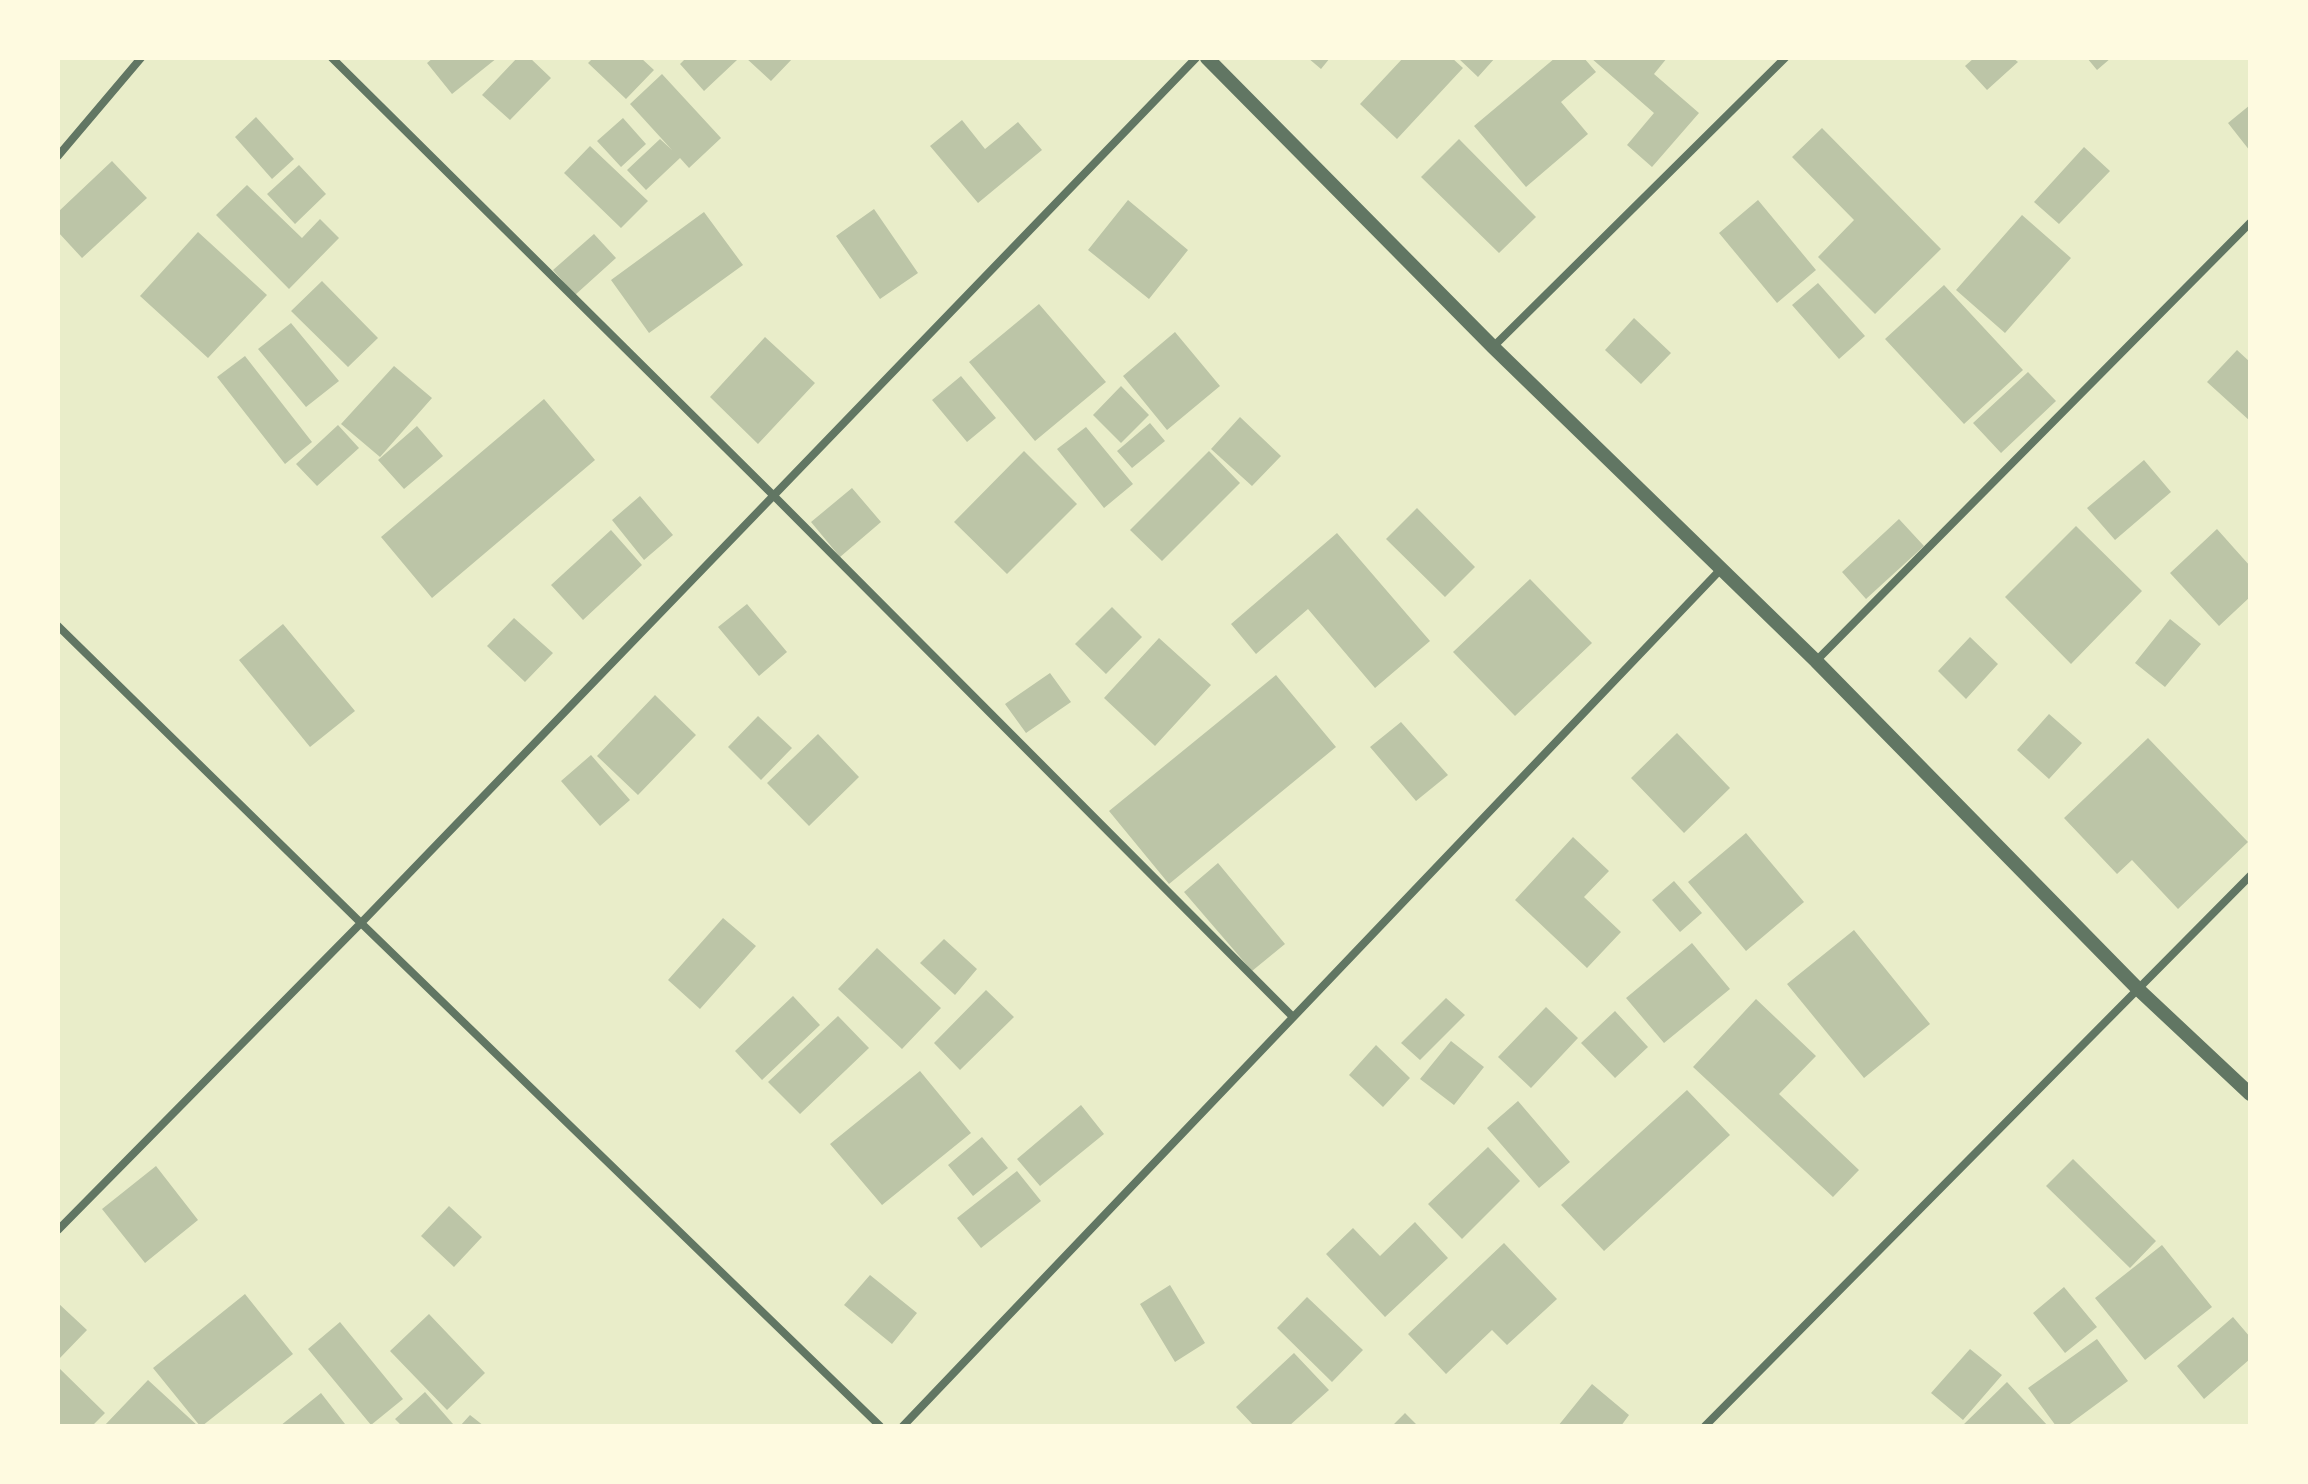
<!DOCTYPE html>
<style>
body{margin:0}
#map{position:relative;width:2308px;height:1484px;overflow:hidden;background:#e9edc9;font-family:Figtree,sans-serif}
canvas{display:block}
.frame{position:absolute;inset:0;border:60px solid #fefae0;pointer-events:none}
</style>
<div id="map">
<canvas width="2308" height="1484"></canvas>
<div class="frame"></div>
</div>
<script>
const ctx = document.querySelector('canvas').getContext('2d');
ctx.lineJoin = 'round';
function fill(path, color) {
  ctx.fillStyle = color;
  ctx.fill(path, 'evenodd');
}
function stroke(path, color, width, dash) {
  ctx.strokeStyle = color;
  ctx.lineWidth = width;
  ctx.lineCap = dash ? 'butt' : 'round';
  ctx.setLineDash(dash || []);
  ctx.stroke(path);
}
fill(new Path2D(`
 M433,58h64l-45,36 -25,-31z
 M517,58h13l21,20 -41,42 -28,-25z
 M593,58h48l13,12 -28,29 -38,-36z
 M686,58h49l2,2 -33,31 -24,-27z
 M746,58h47l-22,23z
 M1308,58h22l-9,11z
 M1403,58h49l11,10 -66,71 -37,-35z
 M1458,58h37l-17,19z
 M1555,58h29l12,14 -35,30 27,32 -62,53 -52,-61z
 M1591,58h76l-13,16 45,39 -47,54 -25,-22 27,-32z
 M1974,58h39l5,4 -31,28 -22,-24z
 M2087,58h24l-14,12z
 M662,74l59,64 -32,30 -9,-10 -34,32 -19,-20 33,-31 12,11 -42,-46z
 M2250,105v46l-22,-28z
 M256,117l38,42 -22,20 -37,-42z
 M623,118l23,26 -25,23 -24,-26z
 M962,120l23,29 33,-27 24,28 -64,53 -48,-57z
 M1822,128l119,121 -66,65 -57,-57 36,-37 -62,-63z
 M1459,139l77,78 -37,36 -78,-76z
 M590,146l58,55 -27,27 -57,-55z
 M2084,147l26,24 -51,53 -25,-22z
 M112,161l35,37 -65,60 -24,-26v-20z
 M299,165l27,29 -31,30 -28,-30z
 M247,185l55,53 18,-19 19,19 -50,51 -73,-74z
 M1128,200l60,50 -39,49 -61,-49z
 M1758,200l58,70 -39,33 -58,-70z
 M874,209l44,64 -38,26 -44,-63z
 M704,212l39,53 -94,68 -38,-53z
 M2022,215l49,43 -66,75 -49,-43z
 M198,232l69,63 -59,63 -68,-62z
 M594,234l22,24 -41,37 -22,-25z
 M322,281l56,57 -30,29 -57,-56z
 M1818,283l47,53 -26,23 -47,-54z
 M1944,285l79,85 -59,54 -79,-85z
 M1039,304l67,78 -71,59 -66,-79z
 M1634,318l37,35 -30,31 -36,-34z
 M291,323l48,58 -33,26 -48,-58z
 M1175,332l45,54 -53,44 -44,-54z
 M765,337l50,46 -57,61 -48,-47z
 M2237,350l13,12v59l-43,-39z
 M245,356l67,86 -27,22 -68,-87z
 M394,366l38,32 -52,59 -39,-33z
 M2028,372l28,29 -55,52 -28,-30z
 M961,376l35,42 -29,24 -35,-42z
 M1121,386l28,29 -28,28 -28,-28z
 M544,399l51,61 -163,138 -51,-61z
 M1240,417l41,39 -29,30 -41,-37z
 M1150,423l15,18 -33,27 -15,-17z
 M338,425l21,23 -42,38 -21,-22z
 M417,426l26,30 -39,33 -26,-29z
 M1086,427l47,57 -29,24 -47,-59z
 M1024,451l53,53 -70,70 -53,-52z
 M1209,451l31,32 -78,78 -32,-31z
 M2144,460l27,32 -56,48 -28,-32z
 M852,488l29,34 -41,35 -29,-35z
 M640,496l33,39 -29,25 -32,-40z
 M1417,508l58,59 -30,30 -59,-58z
 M1899,519l25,27 -58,53 -24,-27z
 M2076,526l66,65 -71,73 -66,-67z
 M2217,529l33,37v31l-31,29 -49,-53z
 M611,530l31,35 -59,55 -32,-35z
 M1337,533l93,108 -55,47 -67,-79 -52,45 -25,-30z
 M1530,579l62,64 -77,73 -62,-64z
 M747,604l40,48 -28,24 -41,-49z
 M1112,607l30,30 -36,37 -31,-30z
 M514,618l39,35 -28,29 -38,-36z
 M2170,619l31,25 -36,43 -30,-24z
 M283,624l72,87 -45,36 -71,-87z
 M1970,637l28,27 -32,35 -28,-28z
 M1159,638l52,47 -56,61 -51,-48z
 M1050,673l21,29 -45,31 -21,-29z
 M1276,675l60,72 -167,137 -60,-73z
 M655,695l41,40 -58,60 -41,-39z
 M2049,714l33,29 -33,36 -32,-29z
 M758,716l34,32 -31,32 -33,-33z
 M1401,722l47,53 -32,26 -46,-54z
 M1677,733l53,55 -46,45 -53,-55z
 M818,734l41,43 -50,49 -42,-43z
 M2148,738l100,104 -70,67 -46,-49 -15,14 -53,-56z
 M591,755l39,45 -30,26 -39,-45z
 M1746,833l58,69 -58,49 -58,-69z
 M1573,837l36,34 -25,26 37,35 -34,36 -72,-68z
 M1218,863l67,81 -33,27 -68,-79z
 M1674,881l28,32 -22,19 -28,-32z
 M723,918l33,28 -56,63 -32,-29z
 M1854,930l76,94 -66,54 -77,-94z
 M944,939l33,30 -22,26 -35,-32z
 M1692,943l38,46 -66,54 -38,-45z
 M877,948l64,60 -39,41 -64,-60z
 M986,990l28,27 -54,53 -26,-27z
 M793,996l27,29 -58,55 -27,-29z
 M1446,998l19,17 -45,45 -19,-17z
 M1756,999l60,57 -37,38 80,76 -26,27 -140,-130z
 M1546,1007l32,31 -47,50 -33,-31z
 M1615,1011l33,36 -33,31 -34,-35z
 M838,1016l31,32 -69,66 -32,-32z
 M1451,1041l33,26 -30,38 -34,-26z
 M1376,1045l34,33 -27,29 -34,-32z
 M920,1071l51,62 -89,72 -52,-61z
 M1687,1090l43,45 -126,116 -43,-46z
 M1518,1101l52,61 -31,26 -52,-60z
 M1081,1105l23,29 -64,52 -23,-27z
 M982,1137l26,31 -35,28 -25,-31z
 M1488,1147l32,34 -58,58 -34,-35z
 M2073,1159l83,82 -26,27 -84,-82z
 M156,1166l42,54 -53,43 -43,-54z
 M1017,1171l24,30 -60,47 -24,-30z
 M449,1206l33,31 -28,30 -33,-31z
 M1415,1222l33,36 -63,59 -59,-63 27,-26 27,28z
 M1504,1243l53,56 -50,46 -15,-15 -46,44 -38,-40z
 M2162,1245l50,62 -67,53 -50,-62z
 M870,1275l47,38 -25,31 -48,-39z
 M1170,1285l35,58 -30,19 -35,-58z
 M2064,1287l33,40 -32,26 -32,-40z
 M245,1294l48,60 -91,72h-2l-47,-58z
 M1307,1297l56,53 -31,32 -55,-54z
 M58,1303l29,27 -29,30z
 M429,1314l56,59 -38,37 -57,-59z
 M2233,1317l17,20v22l-46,40 -27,-33z
 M340,1322l63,77 -32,26 -63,-76z
 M2097,1339l31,42 -61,45h-11l-28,-38z
 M1970,1349l32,26 -39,45 -32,-27z
 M1294,1353l35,37 -40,36h-35l-18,-19z
 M58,1367l47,46 -13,13h-32l-2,-2z
 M148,1380l50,46h-94z
 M2007,1382l41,44h-86z
 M1592,1384l37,31 -8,11h-63z
 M425,1392l28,32 -1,2h-50l-7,-7z
 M321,1393l24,31 -2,2h-63z
 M1405,1413l13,13h-26z
 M470,1415l14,11h-24z`), '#bcc5a7');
stroke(new Path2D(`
 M332,58l441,437 520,522
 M58,156l83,-98
 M1493,347l292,-289
 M58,626l303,297 519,503
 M1816,661l434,-438
 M58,1230l303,-307 835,-865
 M903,1426l819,-858
 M1705,1426l545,-550`), '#617663', 8);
stroke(new Path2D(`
 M1207,58l286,289 323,314 322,328 112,105`), '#617663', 14);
</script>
